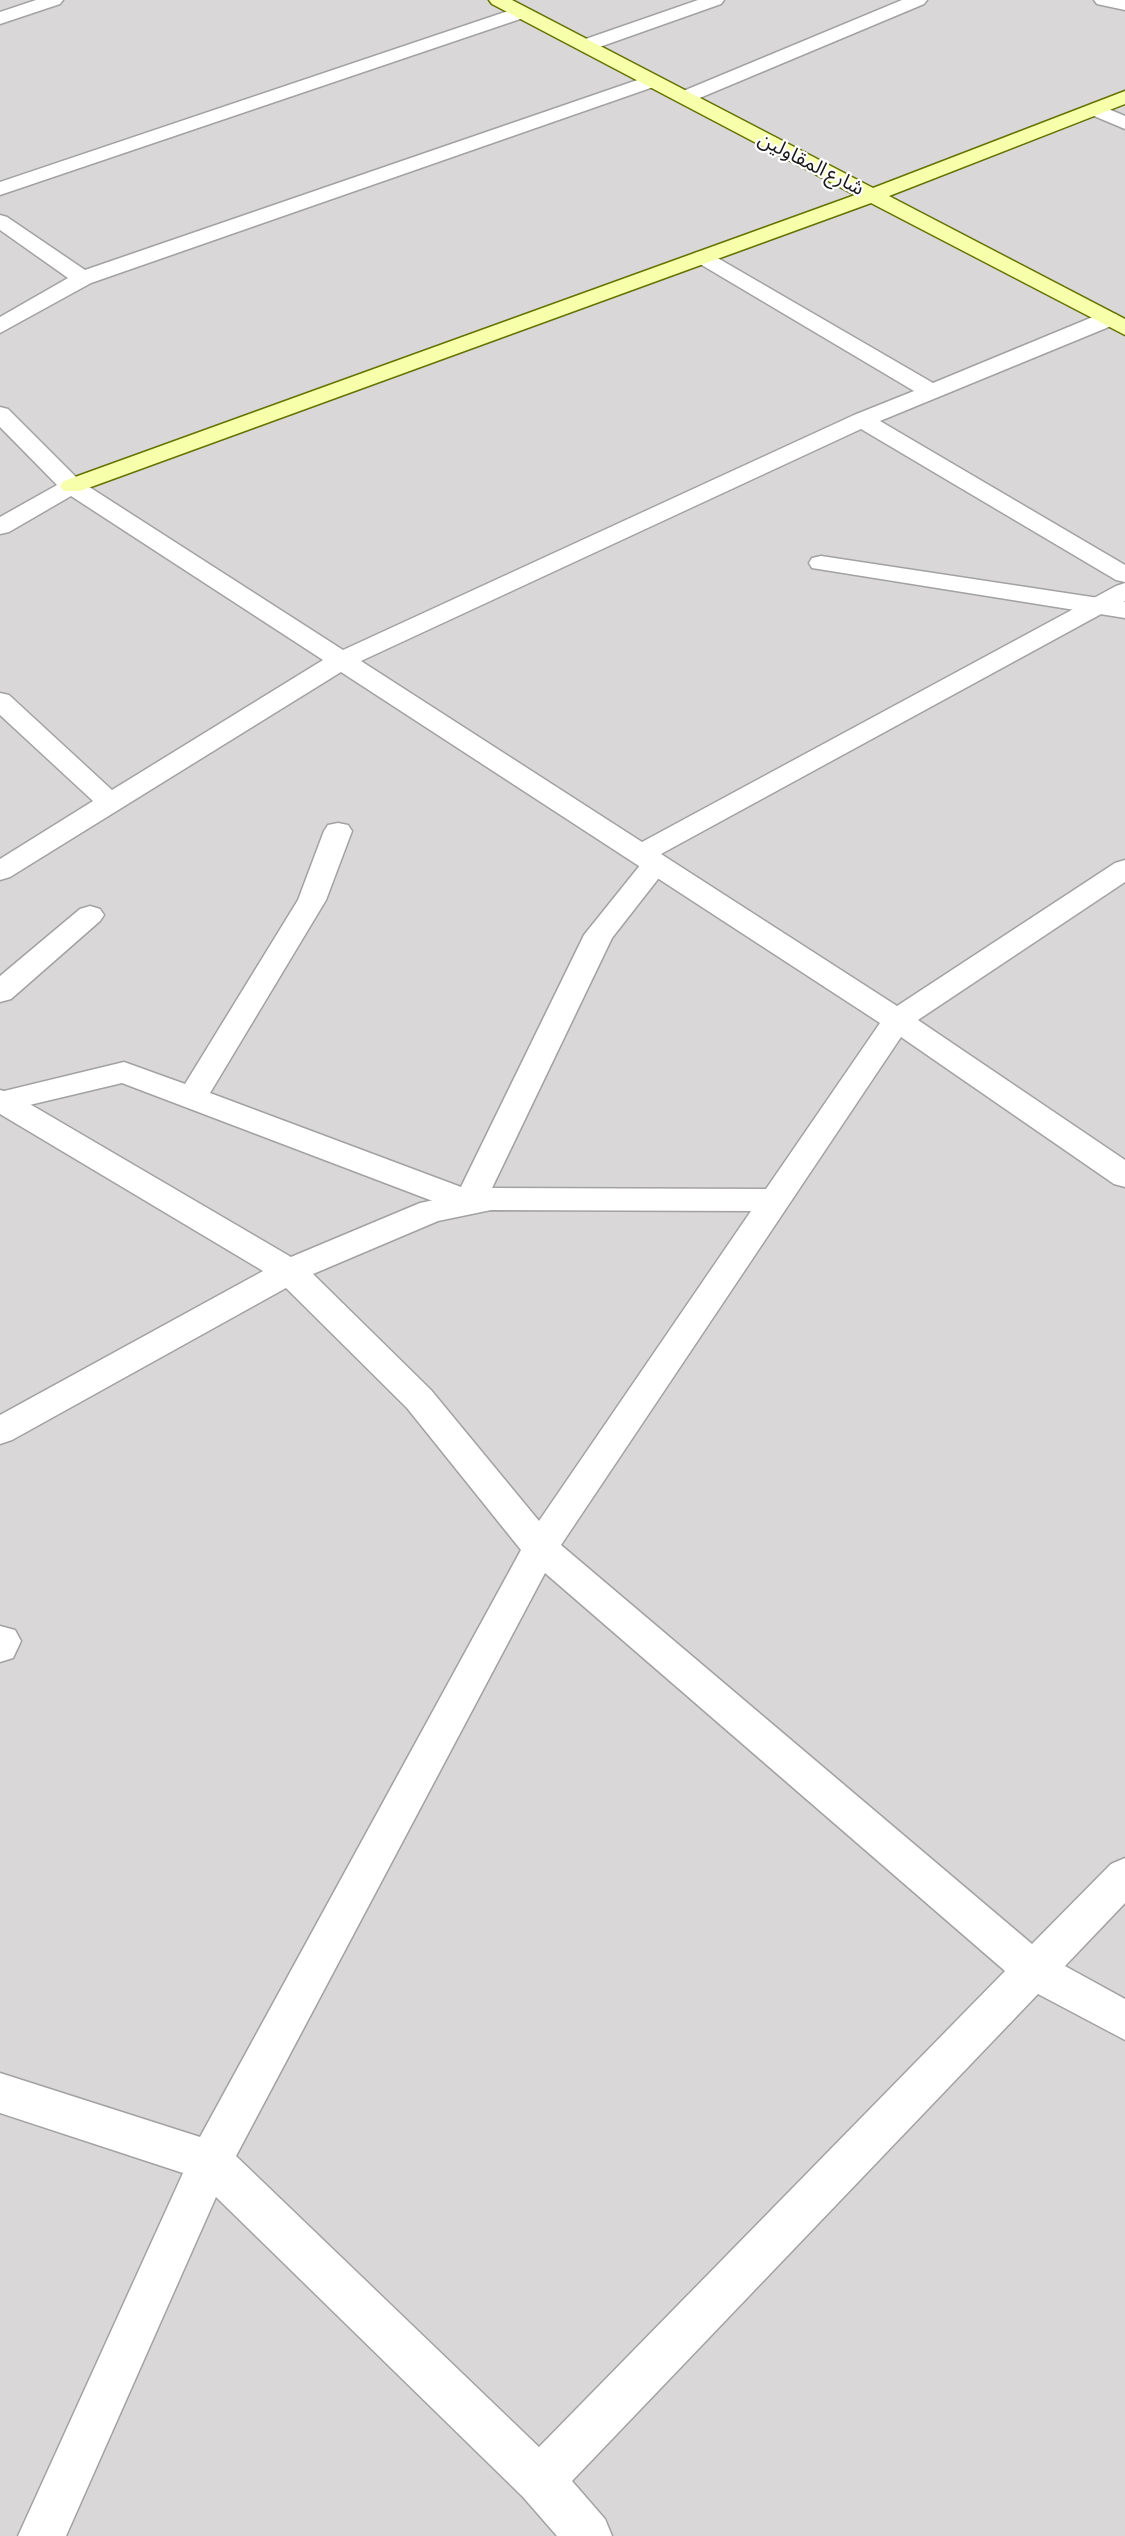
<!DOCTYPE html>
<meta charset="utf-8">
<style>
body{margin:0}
canvas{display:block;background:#eee9df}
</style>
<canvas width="1125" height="2536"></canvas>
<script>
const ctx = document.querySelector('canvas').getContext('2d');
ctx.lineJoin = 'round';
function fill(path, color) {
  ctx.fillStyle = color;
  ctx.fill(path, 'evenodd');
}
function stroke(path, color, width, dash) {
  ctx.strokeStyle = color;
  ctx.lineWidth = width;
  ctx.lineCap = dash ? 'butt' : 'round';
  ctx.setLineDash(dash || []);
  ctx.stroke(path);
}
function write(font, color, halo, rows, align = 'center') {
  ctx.font = font + ' "Alegreya Sans","Noto Sans Arabic",sans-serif';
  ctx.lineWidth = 4.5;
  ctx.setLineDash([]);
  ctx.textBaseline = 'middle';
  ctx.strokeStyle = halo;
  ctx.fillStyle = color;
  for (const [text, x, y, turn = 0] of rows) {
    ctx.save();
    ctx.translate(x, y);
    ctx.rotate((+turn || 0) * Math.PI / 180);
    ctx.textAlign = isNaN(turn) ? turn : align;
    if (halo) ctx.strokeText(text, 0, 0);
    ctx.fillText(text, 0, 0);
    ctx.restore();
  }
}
fill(new Path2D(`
 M0,0h1125v2536h-1125z`), '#d9d7d7');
const lane = new Path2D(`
 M821,556l304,46v16l-313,-50 -3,-5 3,-5z
 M338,823l10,2 4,6 -26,69 -116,193 251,94 123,-252 61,-76 10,-3 10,3 4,6 -57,73 -131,273 -11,3 -11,-3 -337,-128 -122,29v-20l124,-30 61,22 113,-184 26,-69 4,-6z
 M90,906l10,3 4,6 -4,6 -89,78 -11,3v-26l80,-67z
 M0,1626l15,4 6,11 -8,17 -13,4z`);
const street = new Path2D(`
 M36,0h27l-3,4 -60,20v-12z
 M698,0h26l-3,4 -130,46 -7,2 -9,-6 2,-4z
 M902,0h25l-3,4 -234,98 -7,2 -10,-6 3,-4z
 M1094,0h31v10l-28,-6z
 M520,7l9,6 -3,4 -526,178v-13z
 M652,75l10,6 -3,4 -568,198 -91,50v-16l68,-39 -68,-48v-15l7,2 78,53z
 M1094,103l31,13v13l-38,-16 -3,-4z
 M702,251l7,2 224,130 167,-69h16l3,5 -3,5 -236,97 245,144v17l-9,-2 -255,-151 -500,232 281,181 474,-256 9,-3v18l-464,253 236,152 218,-143 10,-3v22l-207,138 207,140v27l-11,-3 -213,-147 -340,508 471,399 79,-80 14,-6v45l-60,63 60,33v41l-87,-46 -466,487 33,38 7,17h-55l-34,-39 -307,-300 -150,339h-48l165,-363 -183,-60v-40l200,64 321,-587 -114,-142 -121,-120 -274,152 -12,4v-29l263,-144 -263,-157v-24l11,3 280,164 129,-54 71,-15 275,1 114,-166 -539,-351 -331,205 -10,3v-21l93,-58 -93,-86v-22l9,2 103,95 211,-130 -252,-164 -62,36 -9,2v-17l57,-32 -57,-58v-20l8,2 72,72 263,169 511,-235 60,-24 -219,-130 -4,-4 4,-4zM491,1210l260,1 -212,310 -108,-131 -118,-116 125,-53zM545,1573l460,398 -466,476 -303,-291z`);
const secondary = new Path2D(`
 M489,0h23l361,188 252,-97v13l-236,92 236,123v16l-254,-132 -791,288h-16l-4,-5 4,-5 791,-286 -363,-191z`);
stroke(lane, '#a2a2a2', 3);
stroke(street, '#a2a2a2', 3);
stroke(secondary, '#637300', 3);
fill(lane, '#fff');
fill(street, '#fff');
fill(secondary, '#f8ffab');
write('20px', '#1b1b1b', '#fff', [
 ["شارع المقاولين",811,164,27]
]);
</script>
